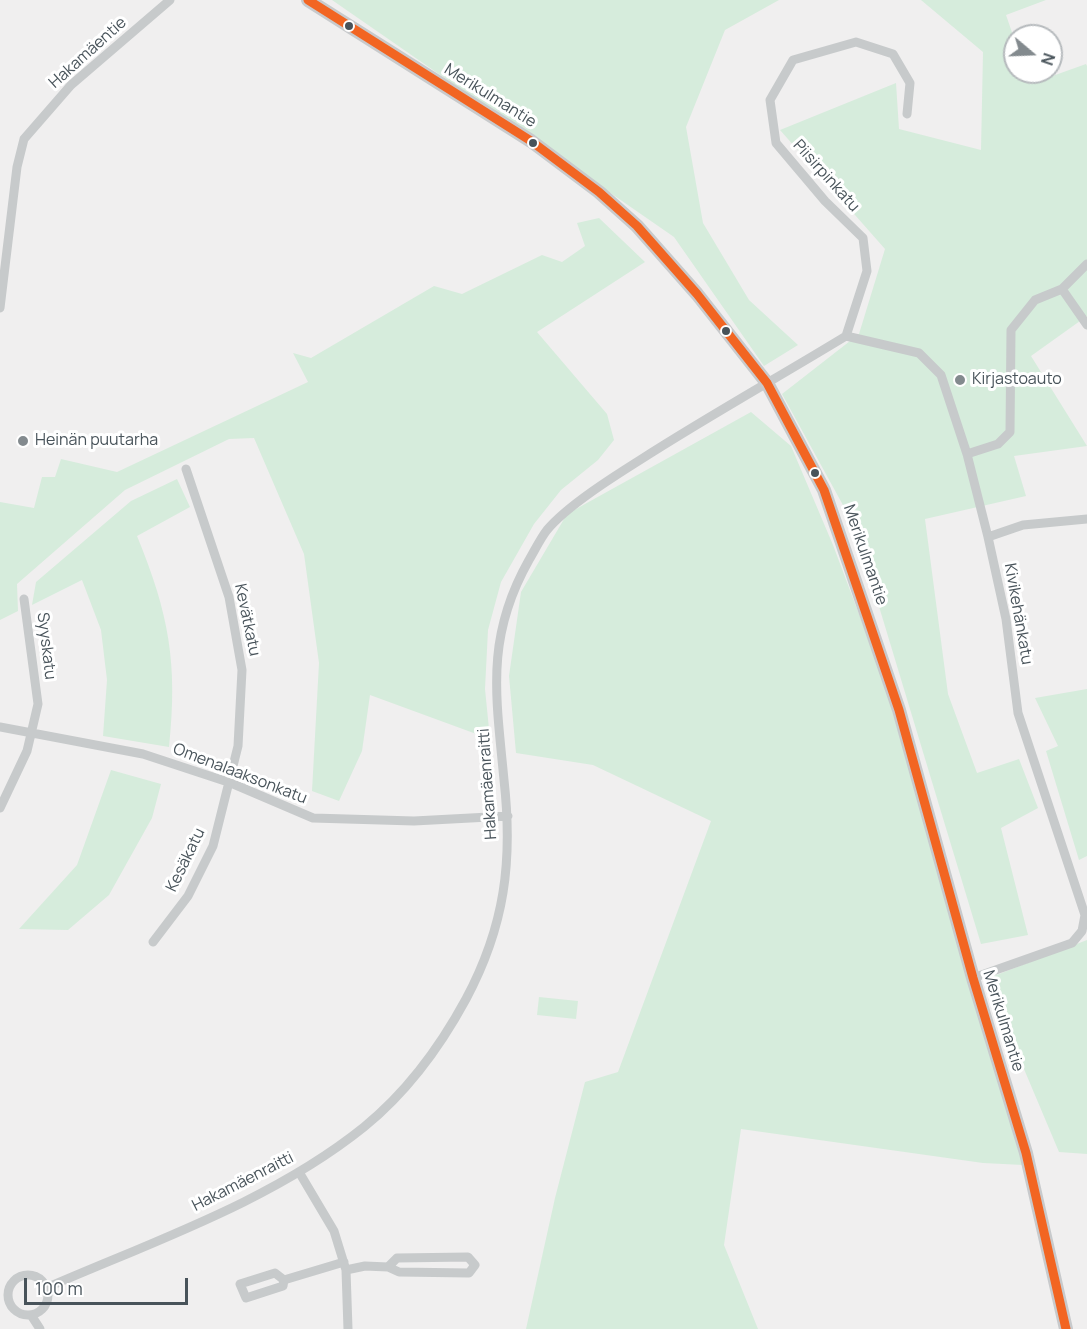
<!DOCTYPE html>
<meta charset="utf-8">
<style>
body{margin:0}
#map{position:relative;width:1087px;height:1329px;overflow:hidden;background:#f0efef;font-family:Manrope,sans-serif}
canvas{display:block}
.north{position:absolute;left:1003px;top:24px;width:60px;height:60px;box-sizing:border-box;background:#fff;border:2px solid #b6babd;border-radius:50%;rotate:109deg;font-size:16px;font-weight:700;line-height:24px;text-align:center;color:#48535a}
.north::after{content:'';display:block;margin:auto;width:21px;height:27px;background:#838a8e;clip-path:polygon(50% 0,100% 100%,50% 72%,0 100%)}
.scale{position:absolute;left:24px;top:1278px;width:164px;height:27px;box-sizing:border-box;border:3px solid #48535a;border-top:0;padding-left:8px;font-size:18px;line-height:21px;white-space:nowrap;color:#48535a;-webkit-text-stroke:4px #fff;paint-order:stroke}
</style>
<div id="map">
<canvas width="1087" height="1329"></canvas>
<div class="north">N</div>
<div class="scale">100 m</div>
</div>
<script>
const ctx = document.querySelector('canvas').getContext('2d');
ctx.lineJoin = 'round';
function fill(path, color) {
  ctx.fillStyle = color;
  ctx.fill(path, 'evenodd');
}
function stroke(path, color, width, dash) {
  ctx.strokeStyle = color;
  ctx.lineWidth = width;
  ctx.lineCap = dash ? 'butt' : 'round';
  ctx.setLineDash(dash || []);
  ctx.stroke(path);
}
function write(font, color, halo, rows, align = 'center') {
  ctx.font = font + ' Manrope,sans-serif';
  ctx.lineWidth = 6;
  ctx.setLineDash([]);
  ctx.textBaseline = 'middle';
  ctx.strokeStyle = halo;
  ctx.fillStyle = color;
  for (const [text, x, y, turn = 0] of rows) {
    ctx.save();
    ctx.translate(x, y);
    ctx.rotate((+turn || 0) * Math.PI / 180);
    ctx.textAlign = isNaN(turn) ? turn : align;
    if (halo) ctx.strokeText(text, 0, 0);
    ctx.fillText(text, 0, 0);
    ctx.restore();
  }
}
fill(new Path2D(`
 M332,0h447l-54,30 -39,97 17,96 46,77 49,45 -34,21 -90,-129z
 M921,0h125l-40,15 9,26v31h11l4,12 56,-20 1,2v250l-56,40 56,90 -73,10 12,40 -101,23 23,175 29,79 42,-14 19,49 -37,20 27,107 -47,9 -126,-417 -73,-133 77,-60 26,-85 -105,-119 116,-47 3,46 82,21 2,-98z
 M599,218l46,44 -108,70 70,82 7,26 -16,20 -37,30 -27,34 -33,58 -13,48 -3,59 5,50 -120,-44 -8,56 -23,50 -27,-10 7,-128 -15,-109 -50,-116 -25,1 -104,51 -108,94 1,27 -18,9v-118l34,6 8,-31h13l6,-18 56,13 191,-90 -15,-29 18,5 123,-72 28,8 80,-39 20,7 23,-16 -8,-23z
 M751,412l40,34 42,99 50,133 140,487 -40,-2 -242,-34 -17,116 34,84h-232l29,-131 30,-116 33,-10 93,-251 -118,-56 -77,-12 -7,-77 12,-84 46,-78z
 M177,479l13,28 -53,29c32,78 41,127 32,211l-66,-11 4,-56 -6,-50 -19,-50 -50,25 4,-23 95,-81z
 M1087,689v167l-8,4 -33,-109 12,-5 -23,-48z
 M111,770l50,14 -9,34 -43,77 -41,35 -49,-1 58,-64z
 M1087,940v214l-28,-2 -73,-173z
 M539,997l39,4 -2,18 -39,-4z`), '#d6ecdc');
stroke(new Path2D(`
 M1062,289l25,36
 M0,308l17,-141 7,-28 47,-54 99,-85
 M846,336l21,-65 -4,-33 -38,-37 -49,-58 -6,-43 23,-40 63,-18 37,12 17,29 -3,31
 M967,454l31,-10 12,-12 1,-102 24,-30 27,-11 25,-25
 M988,537l35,-12 64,-6
 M0,727l143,27 88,29 82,35 101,3 94,-5
 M0,808l27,-57 11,-47 -14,-105
 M153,942l35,-46 25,-50 25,-100 4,-76 -13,-73 -43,-128
 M299,1172l35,59 12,39 2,59
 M346,1270l19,-4 23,1 11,5 70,1 6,-8 -7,-8 -71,1 -9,9
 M8 1295a20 20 0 1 1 40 0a20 20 0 1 1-40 0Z
 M284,1280l-9,-7 -35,11 6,14 37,-12 1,-6 60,-18
 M46,1288c108,-47 226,-87 318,-161 43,-35 76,-80 102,-128 39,-73 47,-138 38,-219 -8,-85 -19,-142 25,-220 6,-10 11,-21 18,-30 20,-24 66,-53 93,-70 67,-43 137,-82 206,-124l73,17 22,22 26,79 21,83 18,82 12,94 67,202 -3,16 -10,12 -99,35
 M31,1315l9,14`), '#c7cacb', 9);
stroke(new Path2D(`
 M308,0l223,141 68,51 38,34 60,68 70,89 57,107 75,220 74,268 53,175 40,176`), '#c8cacc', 14);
stroke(new Path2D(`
 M308,0l223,141 68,51 38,34 60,68 70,89 57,107 75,220 74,268 53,175 40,176`), '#f26522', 9);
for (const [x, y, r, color] of [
 [349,26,5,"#48535a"],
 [533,143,5,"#48535a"],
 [726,331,5,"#48535a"],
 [960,380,6,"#838a8e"],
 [23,441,6,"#838a8e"],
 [815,473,5,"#48535a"]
]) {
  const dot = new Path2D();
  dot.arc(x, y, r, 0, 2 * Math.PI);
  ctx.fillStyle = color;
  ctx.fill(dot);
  stroke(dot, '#fff', 2);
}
write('16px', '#48535a', '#fff', [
 ["Hakamäentie",88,53,-42],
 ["Merikulmantie",490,96,32],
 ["Piisirpinkatu",826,176,48],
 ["Merikulmantie",865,555,71],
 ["Kivikehänkatu",1018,614,80],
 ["Kevätkatu",247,620,78],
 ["Syyskatu",46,646,83],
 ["Omenalaaksonkatu",240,774,21],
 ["Hakamäenraitti",488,784,-94],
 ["Kesäkatu",186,860,-64],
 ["Merikulmantie",1003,1021,73],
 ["Hakamäenraitti",243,1182,-27]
]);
write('16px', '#48535a', '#fff', [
 ["Kirjastoauto",972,380],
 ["Heinän puutarha",35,441]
], 'left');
</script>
